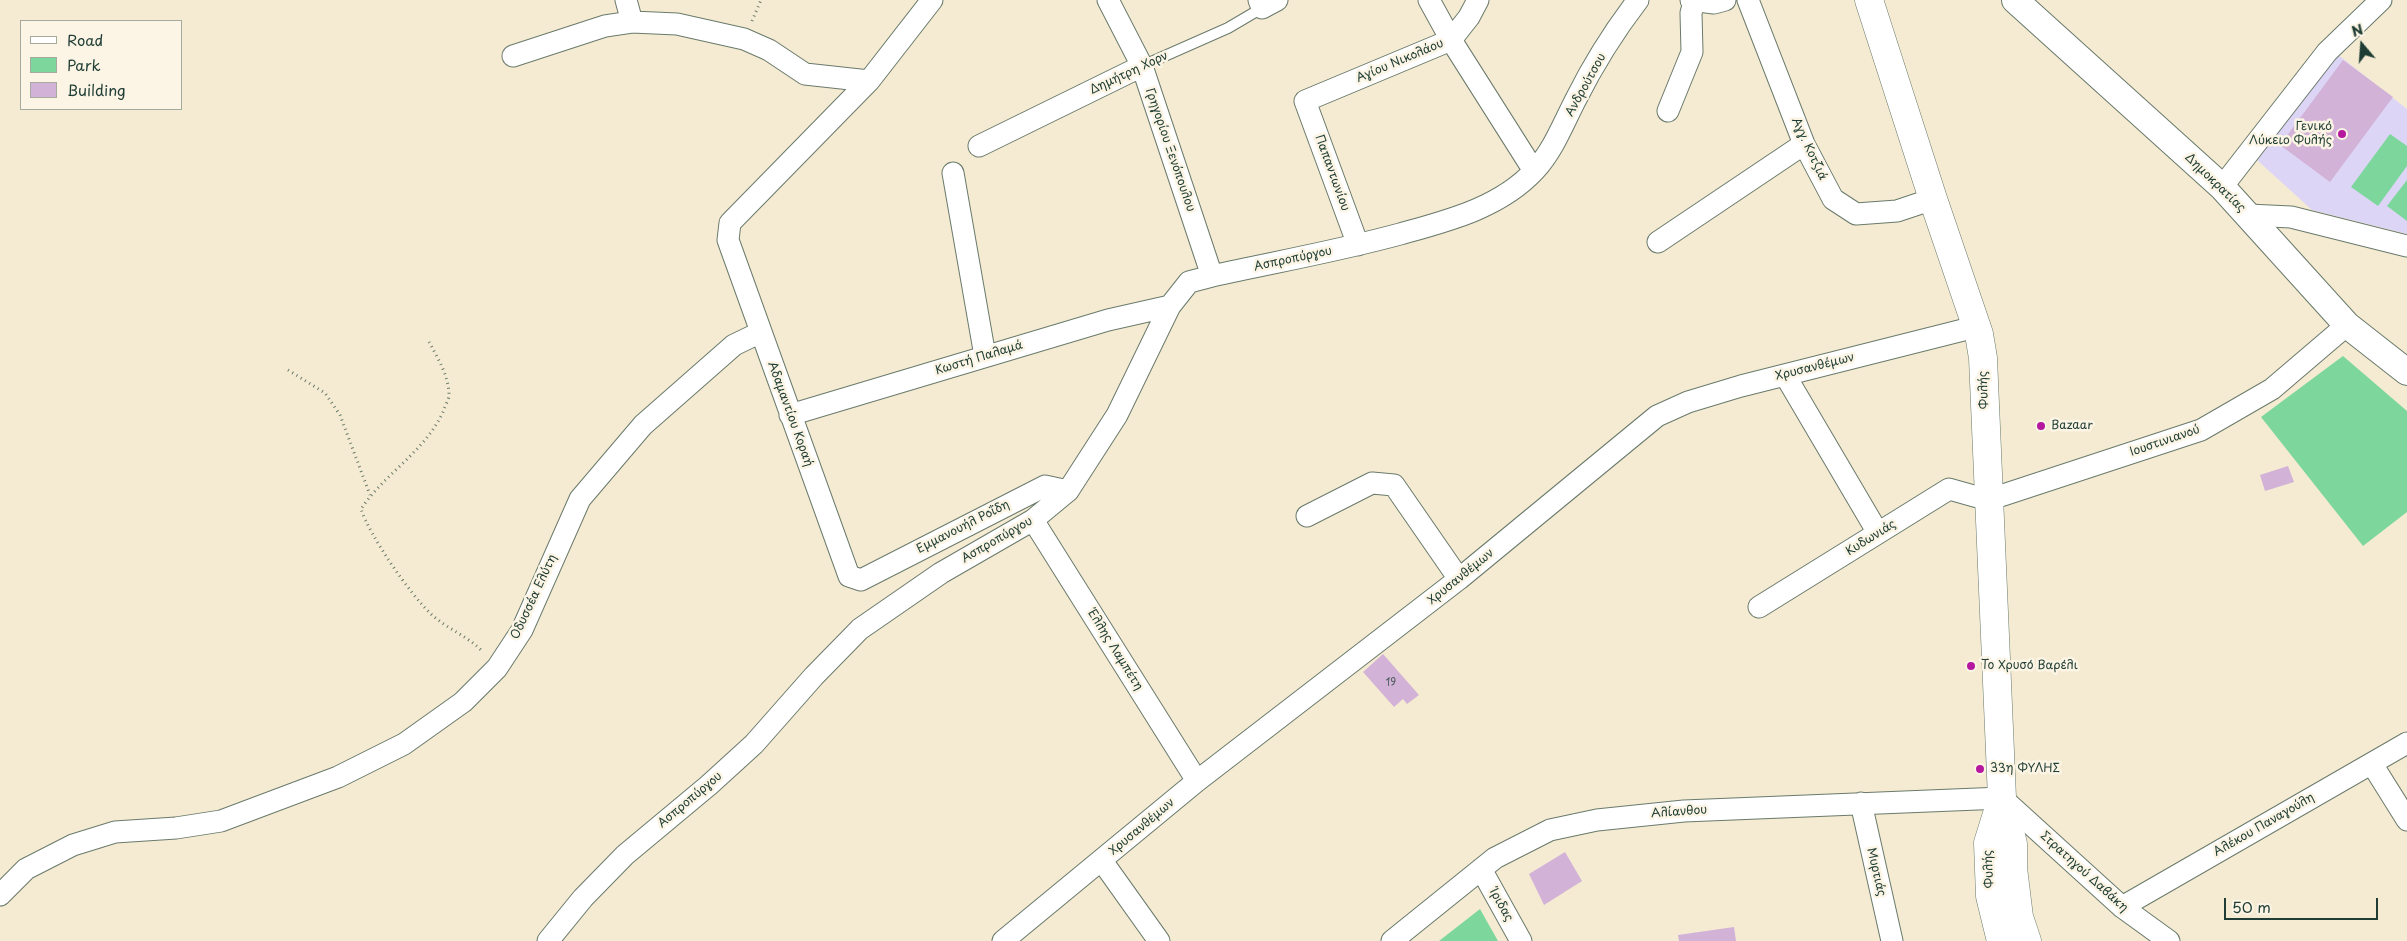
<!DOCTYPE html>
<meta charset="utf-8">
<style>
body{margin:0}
#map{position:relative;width:2407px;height:941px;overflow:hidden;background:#f4ebd2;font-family:"Playpen Sans",sans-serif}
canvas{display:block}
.legend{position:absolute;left:20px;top:20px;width:162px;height:90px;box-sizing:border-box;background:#fcf5e5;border:1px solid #a4ab9e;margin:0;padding:6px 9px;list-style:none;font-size:15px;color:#1f3d34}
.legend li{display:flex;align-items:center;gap:10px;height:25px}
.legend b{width:25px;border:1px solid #a4ab9e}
.north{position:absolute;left:2337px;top:20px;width:50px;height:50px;-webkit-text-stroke:4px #fcf5e5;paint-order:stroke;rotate:342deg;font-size:14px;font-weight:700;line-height:20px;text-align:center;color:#1f3d34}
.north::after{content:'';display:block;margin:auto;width:18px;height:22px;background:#1f3d34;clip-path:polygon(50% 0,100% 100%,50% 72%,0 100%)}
.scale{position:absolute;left:2224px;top:898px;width:154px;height:22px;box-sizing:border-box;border:2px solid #1f3d34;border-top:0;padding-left:6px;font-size:15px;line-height:18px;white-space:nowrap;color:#1f3d34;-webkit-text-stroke:4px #fcf5e5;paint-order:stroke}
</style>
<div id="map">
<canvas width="2407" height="941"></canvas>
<ul class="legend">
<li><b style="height:6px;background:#fff"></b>Road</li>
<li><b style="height:14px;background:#7dd79d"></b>Park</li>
<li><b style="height:14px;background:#d3b2d7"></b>Building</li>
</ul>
<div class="north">N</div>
<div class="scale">50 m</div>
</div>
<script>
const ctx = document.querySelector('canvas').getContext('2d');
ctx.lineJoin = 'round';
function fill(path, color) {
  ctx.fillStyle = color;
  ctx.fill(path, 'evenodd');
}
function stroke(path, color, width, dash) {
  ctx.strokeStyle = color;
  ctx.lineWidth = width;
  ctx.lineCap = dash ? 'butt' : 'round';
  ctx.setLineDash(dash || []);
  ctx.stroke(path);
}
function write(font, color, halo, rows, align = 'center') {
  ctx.font = font + ' "Playpen Sans",sans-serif';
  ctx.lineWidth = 5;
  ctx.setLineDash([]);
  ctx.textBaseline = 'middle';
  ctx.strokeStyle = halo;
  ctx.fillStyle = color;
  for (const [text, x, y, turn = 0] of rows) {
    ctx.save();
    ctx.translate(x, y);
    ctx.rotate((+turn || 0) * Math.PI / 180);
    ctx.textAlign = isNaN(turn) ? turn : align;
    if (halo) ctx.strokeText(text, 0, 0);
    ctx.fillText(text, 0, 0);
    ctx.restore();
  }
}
fill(new Path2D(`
 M2337,54l70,55v125l-95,-24 -55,-50z`), '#ddd5f6');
fill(new Path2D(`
 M2390,134l17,12v20l-29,40 -27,-19z
 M2407,180v41l-20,-15z
 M2343,356l64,55v101l-44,34 -102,-129z
 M1480,909l18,32h-59z`), '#7dd79d');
fill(new Path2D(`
 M2343,60l50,37 -63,85 -50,-37z
 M2288,466l6,16 -29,9 -5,-16z
 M1383,654l36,41 -12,9 -4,-5 -9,8 -31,-35z
 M1565,852l17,29 -38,24 -15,-31z
 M1734,927l2,14h-57l-1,-6z`), '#d3b2d7');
const service = new Path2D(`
 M1142,66l86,-38 34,-20`);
const minor = new Path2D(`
 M626,0l6,22
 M932,0l-63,81 -139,142 -2,17 121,336 12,4 184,-94 23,5
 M1108,0l34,66 70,210
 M1259,0l3,8 15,-8
 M1429,0l22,40 83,131
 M1691,0l23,3 11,-3
 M1748,0l56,144 29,55 23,15 41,-3 36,-12
 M513,56l92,-30 27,-4 45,2 67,15 25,11 36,24 64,7
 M1668,111l24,-59 -1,-39 3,-11
 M979,146l163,-80
 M953,173l32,183
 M2222,187l105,-135 54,-52
 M2248,215l43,2 116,29
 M1658,242l146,-98
 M1358,245l-53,-144 146,-61 18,-23 9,-17
 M1785,375l93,158
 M790,415l318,-95 62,-14
 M1307,516l65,-33 22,2 65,94
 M1033,520l164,261
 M1759,607l190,-118 39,11 213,-70 71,-41 75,-64
 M2372,764l35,56
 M1861,803l31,138
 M1102,861l57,80
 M1481,869l40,72
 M0,895l26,-26 47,-24 42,-13 61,-4 45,-7 117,-44 66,-33 59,-42 34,-34 25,-38 58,-131 63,-74 91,-80 27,-13
 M2122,907l285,-164
 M548,941l35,-43 42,-43 84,-70 45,-41 60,-68 46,-47 81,-56 92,-53 35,-29 49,-76 53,-109 19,-24 23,-6c63,-14 126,-25 188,-42 47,-13 100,-26 135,-64 19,-21 28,-46 41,-71 17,-34 39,-69 62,-99
 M1003,941l194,-160 262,-202 198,-163 31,-14 53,-16 234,-59
 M1392,941l103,-83 55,-28 47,-10 87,-9 318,-13 120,109 47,34`);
const tertiary = new Path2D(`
 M2015,0l207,187 125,138 60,47`);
const secondary = new Path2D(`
 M1869,0l64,199 46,135 4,24 19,440 11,46v24l6,49 8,24
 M2001,941l-11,-45 -2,-53 14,-45`);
stroke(service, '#6a7a6b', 12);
stroke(minor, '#6a7a6b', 23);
stroke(tertiary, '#6a7a6b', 28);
stroke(secondary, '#6a7a6b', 29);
stroke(new Path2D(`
 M752,21l9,-21
 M429,342c9,16 20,35 20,53 0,5 -4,10 -5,15 -18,41 -59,63 -83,99 9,27 48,84 70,105 16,15 37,22 52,38
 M288,370l37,23 15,22 30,80`), '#6a7a6b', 3, [1, 4]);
stroke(service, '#fff', 10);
stroke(minor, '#fff', 21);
stroke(tertiary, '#fff', 26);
stroke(secondary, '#fff', 28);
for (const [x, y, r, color] of [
 [2342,134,5,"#b5179e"],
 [2041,426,5,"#b5179e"],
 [1971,666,5,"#b5179e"],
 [1980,769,5,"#b5179e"]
]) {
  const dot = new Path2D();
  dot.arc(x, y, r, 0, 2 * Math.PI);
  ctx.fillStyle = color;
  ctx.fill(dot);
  stroke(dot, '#fcf5e5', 2);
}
write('10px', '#4c5a5d', null, [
 ["19",1391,683]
]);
write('12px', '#1f3d34', '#fcf5e5', [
 ["Αγίου Νικολάου",1400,61,-23],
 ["Δημήτρη Χορν",1129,73,-25],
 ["Ανδρούτσου",1586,85,-61],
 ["Αγγ. Κοτζιά",1809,149,65],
 ["Γρηγορίου Ξενόπουλου",1170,150,71],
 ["Παπαντωνίου",1332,173,70],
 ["Δημοκρατίας",2215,183,44],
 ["Ασπροπύργου",1293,259,-12],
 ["Κωστή Παλαμά",979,358,-17],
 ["Χρυσανθέμων",1815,367,-14],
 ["Φυλής",1984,390,-92],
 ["Αδαμαντίου Κοραή",790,414,70],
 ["Ιουστινιανού",2165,441,-19],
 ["Εμμανουήλ Ροΐδη",963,527,-27],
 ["Κυδωνιάς",1871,538,-32],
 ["Ασπροπύργου",997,540,-30],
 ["Χρυσανθέμων",1461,577,-39],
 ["Οδυσσέα Ελύτη",534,597,-65],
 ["Έλλης Λαμπέτη",1115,650,58],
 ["Ασπροπύργου",690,800,-40],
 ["Αλίανθου",1679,812,-4],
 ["Αλέκου Παναγούλη",2264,825,-30],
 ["Χρυσανθέμων",1142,827,-40],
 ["Φυλής",1989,869,-93],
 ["Μυρτιάς",1876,872,77],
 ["Στρατηγού Δαβάκη",2084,872,42],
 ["Ίριδας",1501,905,61]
]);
write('12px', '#1f3d34', '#fcf5e5', [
 ["Γενικό",2332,127,"right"],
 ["Λύκειο Φυλής",2332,141,"right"],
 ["Bazaar",2051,426],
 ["Το Χρυσό Βαρέλι",1981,666],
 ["33η ΦΥΛΗΣ",1990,769]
], 'left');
</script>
